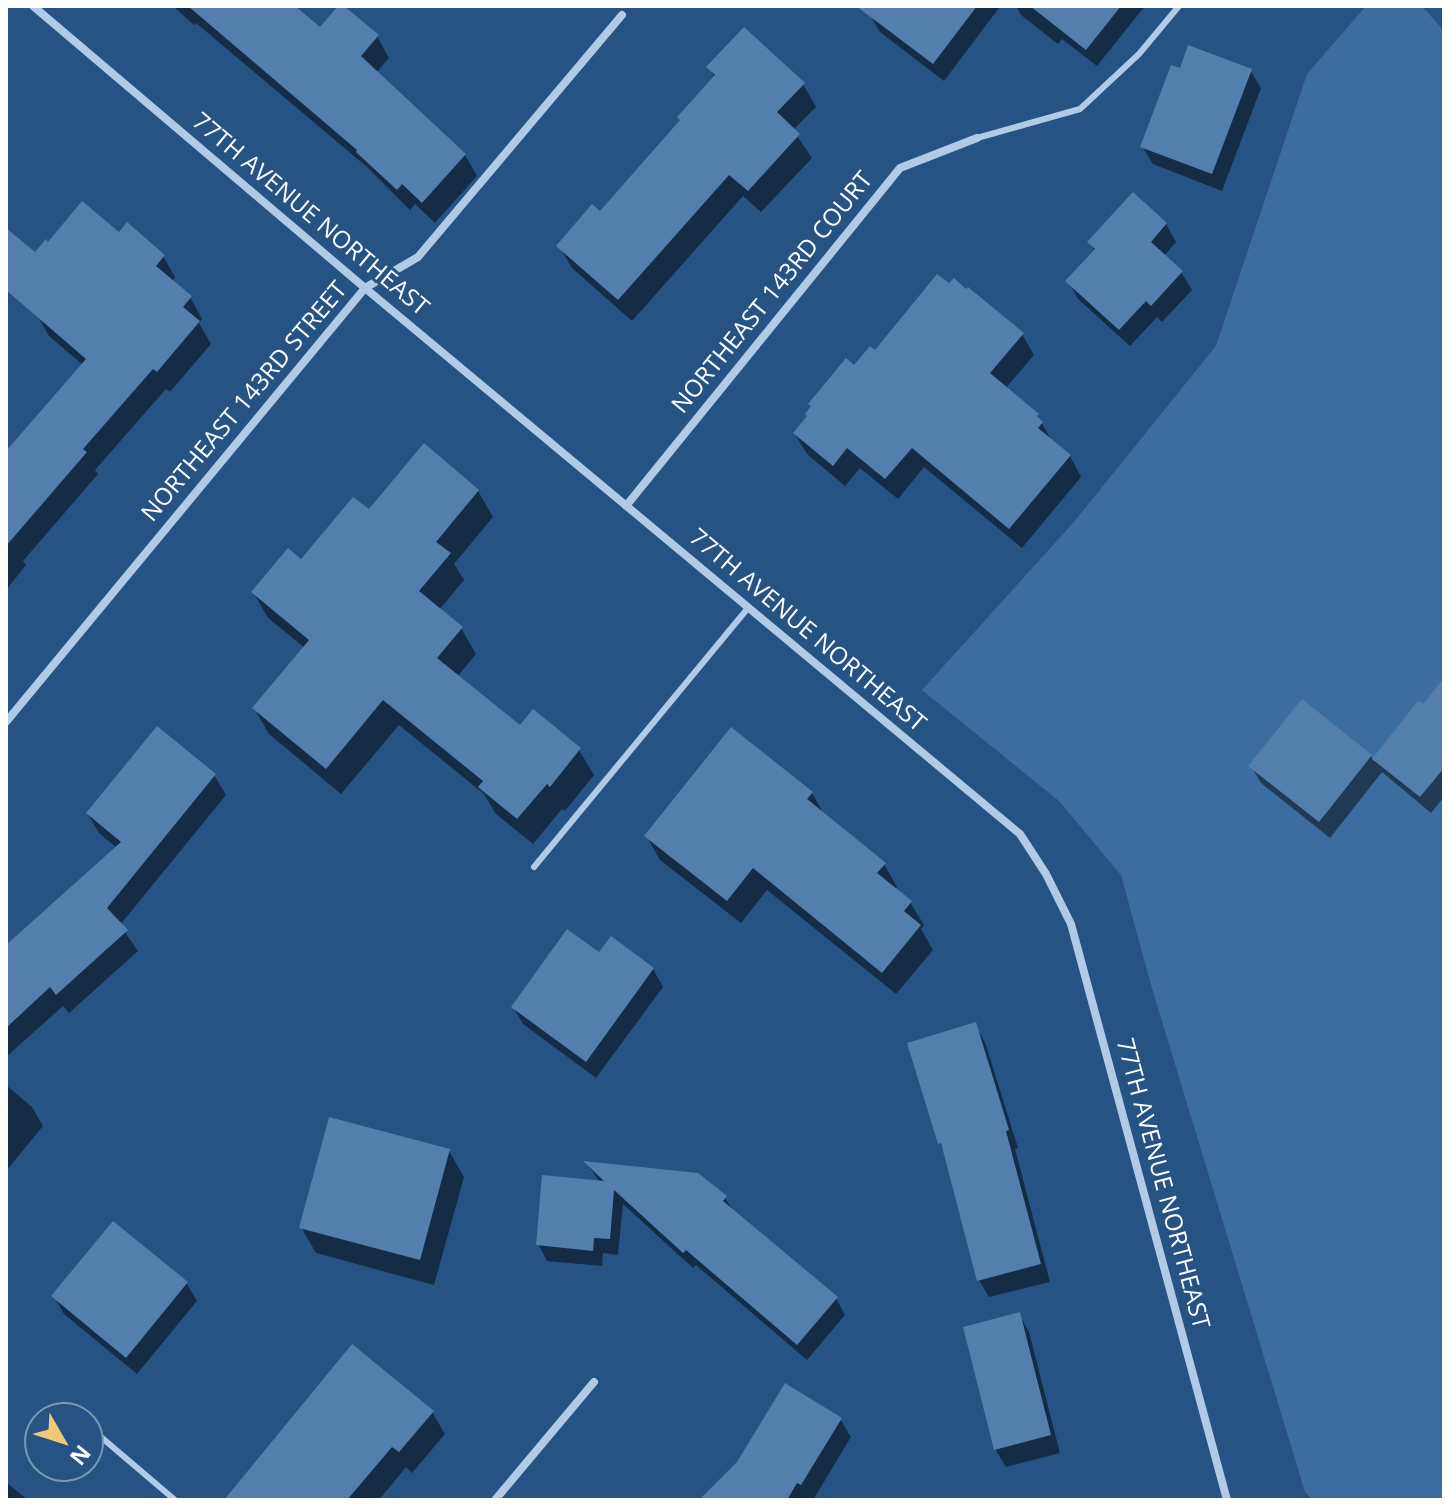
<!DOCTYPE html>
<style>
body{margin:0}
#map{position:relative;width:1450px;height:1506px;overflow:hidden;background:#275384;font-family:"Open Sans",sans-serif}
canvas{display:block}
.frame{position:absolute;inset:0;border:8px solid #fff;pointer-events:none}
.north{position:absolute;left:24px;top:1402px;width:80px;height:80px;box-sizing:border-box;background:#275384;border:2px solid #7d98b5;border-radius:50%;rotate:129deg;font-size:22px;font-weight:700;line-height:32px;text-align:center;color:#fff}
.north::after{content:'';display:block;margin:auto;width:28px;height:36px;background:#efc977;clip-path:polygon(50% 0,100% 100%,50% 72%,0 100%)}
</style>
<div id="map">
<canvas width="1450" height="1506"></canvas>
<div class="frame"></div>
<div class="north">N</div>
</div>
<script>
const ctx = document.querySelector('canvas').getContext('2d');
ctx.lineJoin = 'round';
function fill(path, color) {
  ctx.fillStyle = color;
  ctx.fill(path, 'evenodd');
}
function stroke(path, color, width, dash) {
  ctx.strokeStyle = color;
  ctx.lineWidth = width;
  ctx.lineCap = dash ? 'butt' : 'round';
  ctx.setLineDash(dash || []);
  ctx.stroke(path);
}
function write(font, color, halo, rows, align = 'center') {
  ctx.font = font + ' "Open Sans",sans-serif';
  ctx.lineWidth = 6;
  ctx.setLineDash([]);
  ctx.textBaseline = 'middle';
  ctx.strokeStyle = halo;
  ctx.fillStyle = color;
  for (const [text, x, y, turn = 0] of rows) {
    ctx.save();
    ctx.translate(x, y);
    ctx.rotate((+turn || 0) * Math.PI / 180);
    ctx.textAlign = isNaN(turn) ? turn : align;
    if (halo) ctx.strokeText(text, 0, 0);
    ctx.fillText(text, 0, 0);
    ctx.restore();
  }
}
fill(new Path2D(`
 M1366,6h56l22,25v1469h-131l-8,-8 -154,-507 -30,-110 -62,-74 -137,-111 151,-167 143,-177 91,-272z`), '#3c6da0');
fill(new Path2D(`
 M173,6h119l28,24 21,-24 36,30 12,22 -13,15 89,82 12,21 -42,47 -20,-19 -5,6 -43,-43 -171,-144 -2,2z
 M876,6h122l1,2 -55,73 -64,-49 -10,-17z
 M1016,6h129l-48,60 -35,-27 -4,5 -37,-29z
 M709,68l94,16 13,23 -23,23 19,28 -51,54 -18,-16 -111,125 -60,-53 -13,-22 41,-32 82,-93 33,-43z
 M1250,70l11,18 -39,103 -69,-27 -11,-18 39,-75z
 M1133,195l33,29 10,18 -12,14 17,16 11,18 -30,32 -5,-5 -27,29 -52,-47 -10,-18 27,-29 -5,-9z
 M119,235l44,21 12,21 -3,5 18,15 12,22 -3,4 12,21 -41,48 -4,-3 -71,81 3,4 -75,87 3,4 -20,25v-136l77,-89 -34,-29 -12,-21z
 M1022,334l12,21 -29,34 32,26 16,28 17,13 11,21 -59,71 -98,-81 -26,32 -38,-31 -15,18 -38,-32 -12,-20 60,-66 20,-15z
 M478,491l15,26 -39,47 10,16 -25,30 22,18 15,26 -19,23 63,51 59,22 15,25 -29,36 -3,-2 -29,35 -38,-31 -11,-19 -85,-69 -58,69 -72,-60 -15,-26 51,-60 -37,-30 -15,-26 49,-30 67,-50z
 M1444,681v116l-13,16 -49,-41 -52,66 -69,-55 -10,-17 120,-10 2,5 46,-57 4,3z
 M214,775l12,20 -106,130 18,26 -69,62 -6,-7 -57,51v-103l111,-106 -18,-15 -11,-19z
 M812,793l13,23 59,48 13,23 -2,3 15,12 14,23 -3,4 12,21 -37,44 -129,-104 -26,33 -81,-63 -13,-23z
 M653,969l10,18 -67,91 -73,-54 -10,-17z
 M975,1025l10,17 33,106 -3,1 35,133 -61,15 -10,-17 -33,-126 -6,-11z
 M6,1085l26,22 11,19 -37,45z
 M449,1151l15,26 -30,108 -118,-32 -15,-26z
 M587,1164l138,34 9,14 102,86 9,17 -38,45 -111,-95 -3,3 -70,-64 -5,51 -15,-2 -1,13 -55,-5 -9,-17 62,-62z
 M113,1223l74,61 10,17 -60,73 -73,-60 -10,-17z
 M1019,1314l10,18 31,121 -54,14 -11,-18z
 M432,1412l13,22 -33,39 -6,-6 -27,33h-152z
 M840,1419l11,18 -38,63h-111z
 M7,1483l21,17h-22z`), '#0007');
fill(new Path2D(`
 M188,6h107l25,21 18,-21h6l35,29 -18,21 105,98 -44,49 -20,-19 -5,6 -41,-38 1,-2z
 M856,6h121l-44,58z
 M1030,6h91l-35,44z
 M744,27l61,56 -28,29 23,22 -52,57 -19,-16 -111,125 -62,-54 36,-42 8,7 80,-91 -3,-3 38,-42 -9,-8z
 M1188,45l64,24 -40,105 -72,-27 31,-82 9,3z
 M1133,192l34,31 -16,19 32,29 -32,35 -5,-5 -27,29 -54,-49 30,-32 -8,-7z
 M82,201l37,31 8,-10 38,33 -9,11 36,30 -9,11 17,14 -43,51 -4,-3 -70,80 4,3 -81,94v-95l80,-92 -80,-69v-62l29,24 11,-13 2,3z
 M937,274l12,9 5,-5 12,11 2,-2 56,46 -34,40 49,41 -2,2 6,6 -5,6 33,27 -62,74 -97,-81 -27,31 -38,-31 -14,18 -40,-33 14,-17 -2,-2 6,-8 -3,-2 38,-46 8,7 16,-19 5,4z
 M424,443l55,47 -43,52 15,11 -32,38 44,36 -26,31 83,67 13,-16 48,39 -31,39 -3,-3 -30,35 -39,-32 5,-6 -100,-81 -57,69 -74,-61 57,-68 -58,-48 37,-44 13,11 52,-62 16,12z
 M1444,678v90l-24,29 -48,-38 46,-58 5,3z
 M1302,699l70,56 -53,67 -71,-56z
 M157,726l59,48 -109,134 21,22 -72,65 -6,-8 -44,41v-83l115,-103 -35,-29z
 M731,727l82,65 -6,7 79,64 -9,10 35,28 -8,10 17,14 -39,48 -129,-105 -26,33 -83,-65z
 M567,929l32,23 12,-16 43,32 -68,94 -75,-55z
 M976,1022l33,108 -3,1 35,133 -64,17 -36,-138 -3,1 -31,-101z
 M329,1117l121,32 -30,111 -121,-32z
 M583,1161l115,12 29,23 -4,5 115,96 -41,48 -111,-95 -3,3 -69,-63 -4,49 -16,-1 -1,13 -57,-6 6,-70 62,6z
 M113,1221l75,61 -62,76 -75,-62z
 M1020,1312l31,123 -57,15 -31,-123z
 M352,1344l82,67 -35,41 -7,-5 -45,53h-123z
 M785,1383l57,35 -41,67 -4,-2 -10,17h-88l38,-38z`), '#547fad');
stroke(new Path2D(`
 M977,138l103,-29 59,-55 40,-48
 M534,867l214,-259
 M64,1405l15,13
 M88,1426l87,74`), '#b1cbe7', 6);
stroke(new Path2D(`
 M33,6l332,282 655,546 26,40 25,50 156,576
 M626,506l274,-338 77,-30
 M6,722l359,-434 53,-31 204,-242
 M495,1500l99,-118`), '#b1cbe7', 8);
write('24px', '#fff', '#275384', [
 ["77TH AVENUE NORTHEAST",310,215,40],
 ["NORTHEAST 143RD COURT",773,293,-51],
 ["NORTHEAST 143RD STREET",245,402,-50],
 ["77TH AVENUE NORTHEAST",807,631,40],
 ["77TH AVENUE NORTHEAST",1162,1184,75]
]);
</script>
